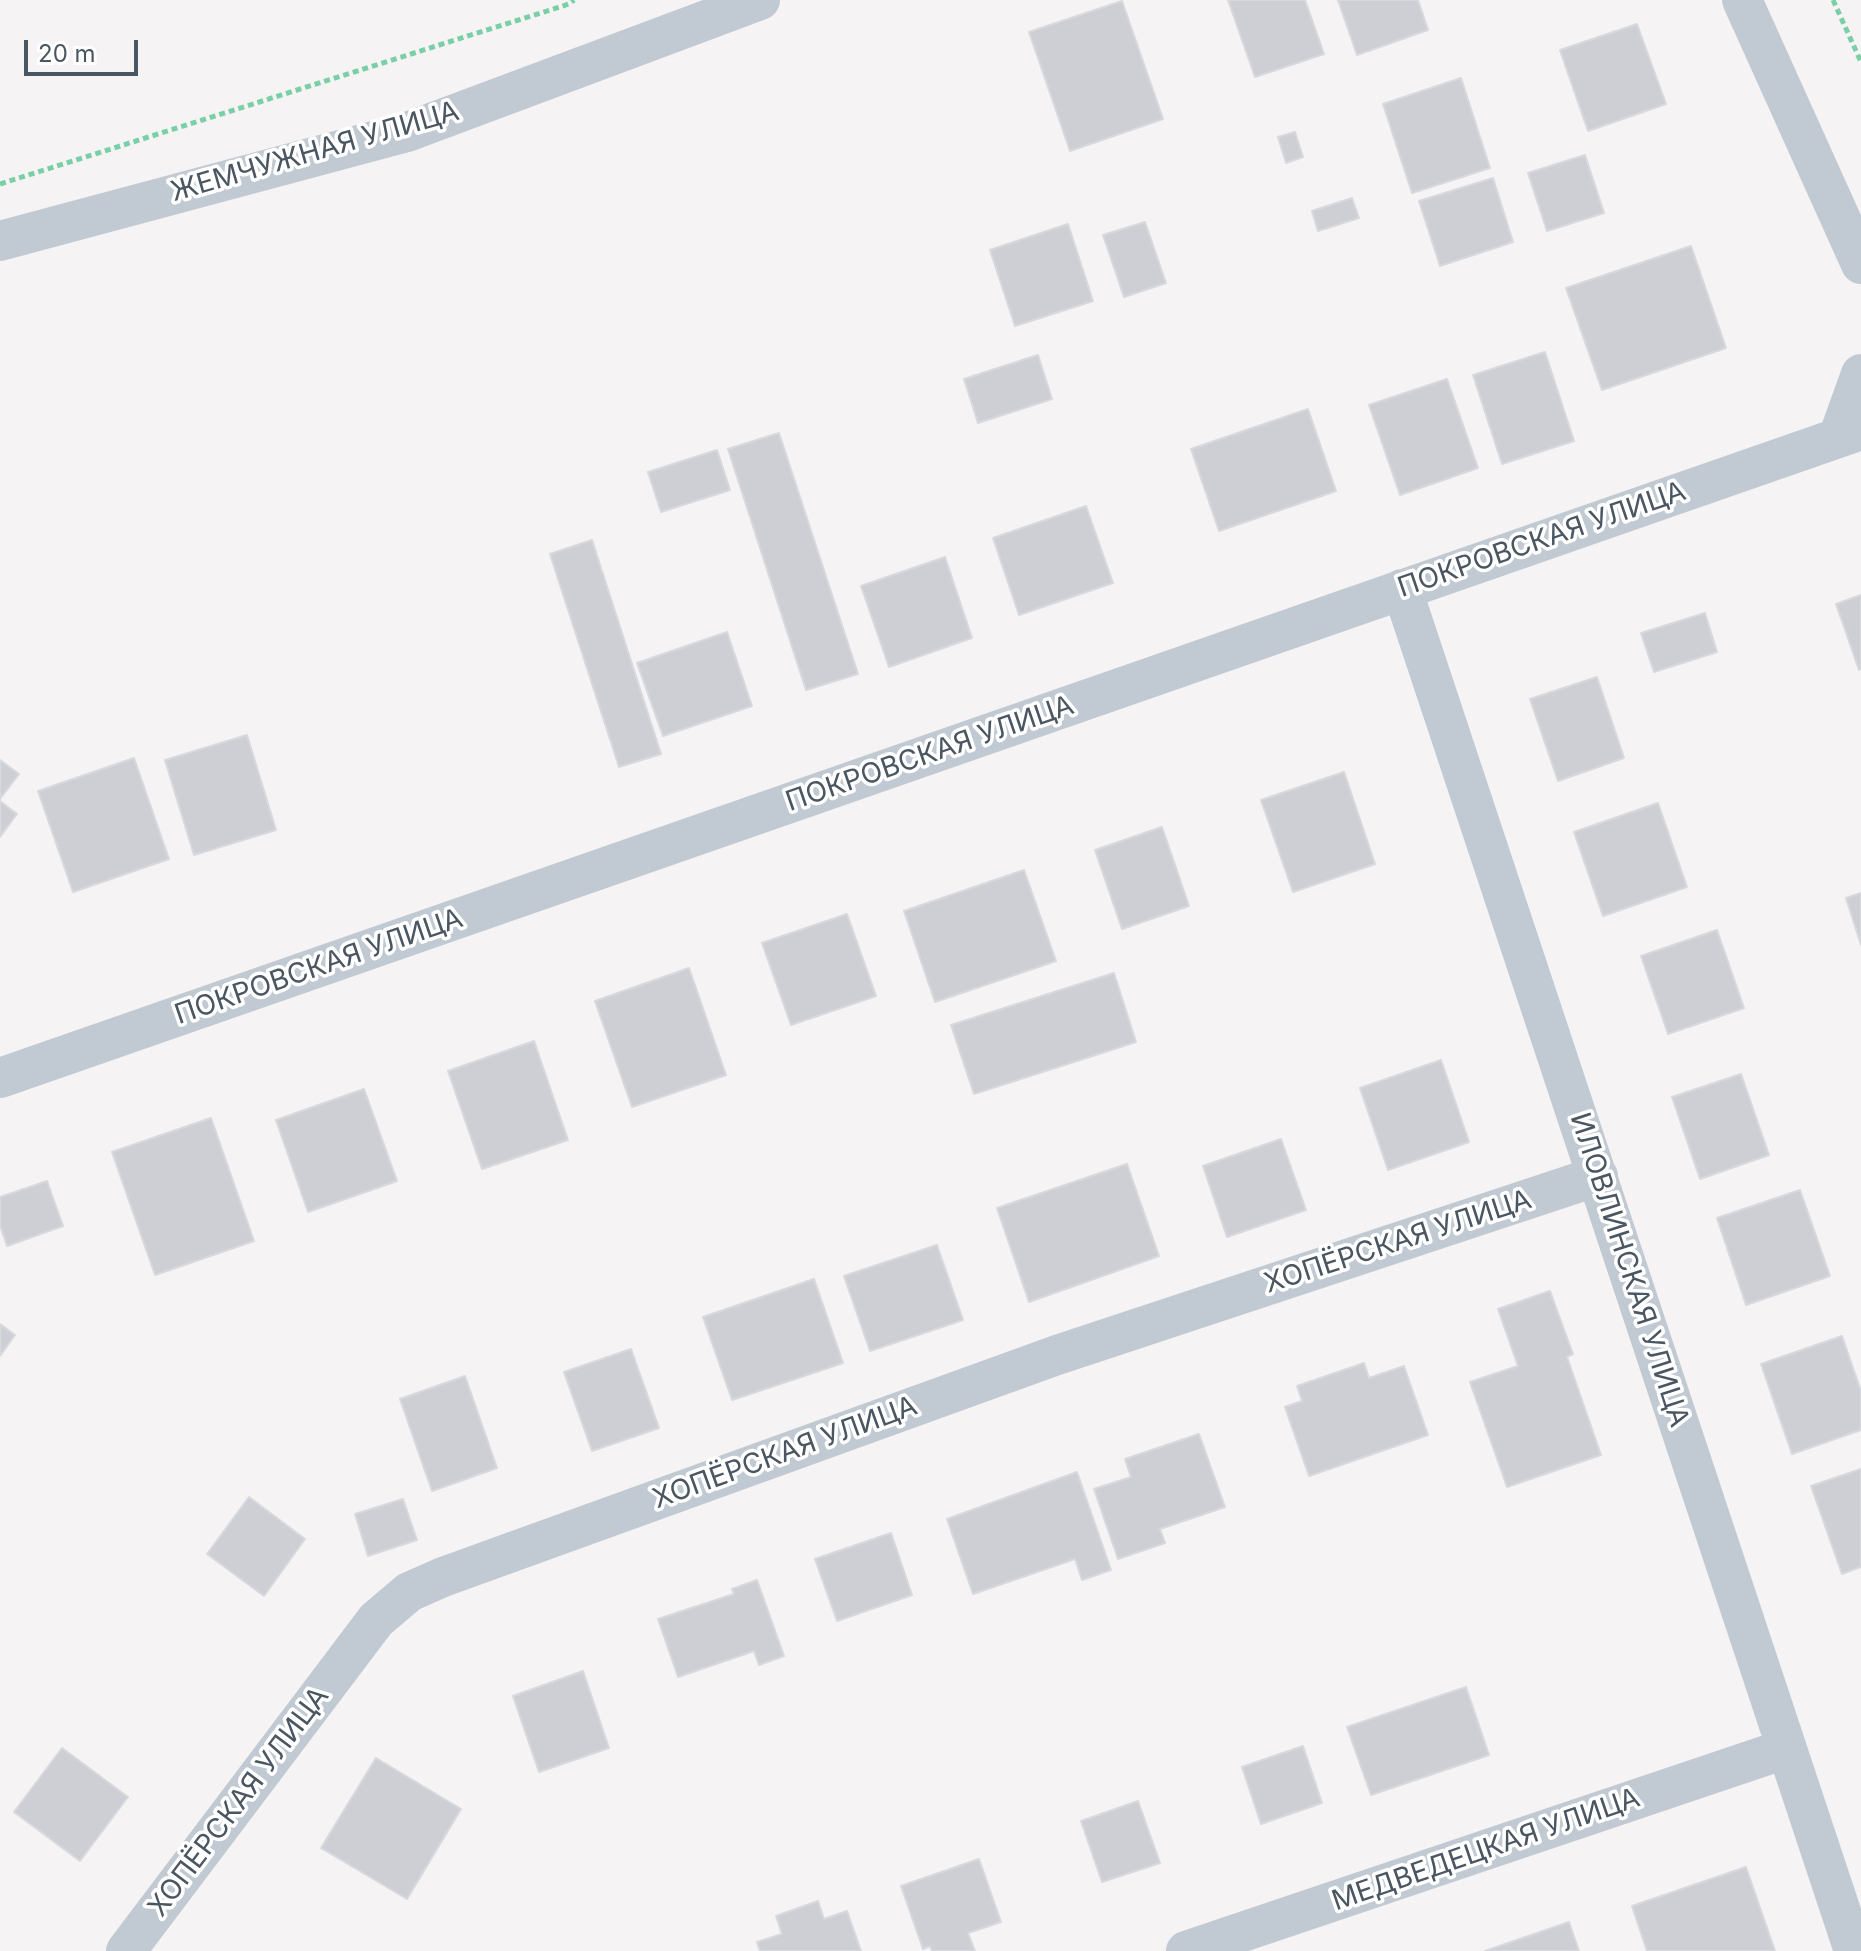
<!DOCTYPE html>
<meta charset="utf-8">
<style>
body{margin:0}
#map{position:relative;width:1861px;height:1951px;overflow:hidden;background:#f5f3f3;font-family:Inter,sans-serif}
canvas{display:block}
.scale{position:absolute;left:24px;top:40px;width:114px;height:36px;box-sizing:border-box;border:4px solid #4a5661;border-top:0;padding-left:10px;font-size:24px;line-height:28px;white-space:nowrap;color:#4a5661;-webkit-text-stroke:6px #fff;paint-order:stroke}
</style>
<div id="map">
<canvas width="1861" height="1951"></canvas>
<div class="scale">20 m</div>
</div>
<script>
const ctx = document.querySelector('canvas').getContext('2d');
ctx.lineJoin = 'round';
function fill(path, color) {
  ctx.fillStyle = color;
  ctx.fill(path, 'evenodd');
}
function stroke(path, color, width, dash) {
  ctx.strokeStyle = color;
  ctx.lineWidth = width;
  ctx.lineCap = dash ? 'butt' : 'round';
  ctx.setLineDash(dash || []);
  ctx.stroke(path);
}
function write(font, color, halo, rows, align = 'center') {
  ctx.font = font + ' Inter,sans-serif';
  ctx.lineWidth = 7;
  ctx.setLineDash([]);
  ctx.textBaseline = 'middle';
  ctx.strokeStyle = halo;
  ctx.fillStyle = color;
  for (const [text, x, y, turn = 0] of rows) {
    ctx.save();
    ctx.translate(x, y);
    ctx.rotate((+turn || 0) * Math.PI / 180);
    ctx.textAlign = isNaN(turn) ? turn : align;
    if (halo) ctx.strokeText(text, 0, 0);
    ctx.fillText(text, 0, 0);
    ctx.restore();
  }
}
const building = new Path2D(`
 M1228,0h77l19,54 -69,23z
 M1338,0h80l10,30 -71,25z
 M1122,1l41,118 -93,32 -41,-119z
 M1637,24l29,80 -78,27 -28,-81z
 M1461,78l29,90 -78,25 -29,-89z
 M1295,132l8,25 -17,6 -8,-26z
 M1585,155l19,58 -57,18 -19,-58z
 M1493,178l20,64 -73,24 -21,-65z
 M1352,198l7,20 -41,13 -6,-20z
 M1145,222l21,61 -42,14 -21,-62z
 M1068,224l25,77 -78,25 -25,-76z
 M1691,246l35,102 -124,42 -36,-102z
 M1545,352l29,89 -72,23 -29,-89z
 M1038,355l14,44 -74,24 -14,-44z
 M1447,379l31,89 -78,27 -31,-90z
 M1308,409l28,82 -117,40 -28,-82z
 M779,433l79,241 -52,16 -78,-241z
 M717,450l13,40 -69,22 -13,-40z
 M1086,506l27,77 -94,32 -26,-77z
 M592,540l69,214 -42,13 -69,-213z
 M945,557l27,81 -83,29 -28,-81z
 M1861,595v74l-2,1 -23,-66z
 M1705,613l12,39 -63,20 -13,-39z
 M727,632l25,74 -89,30 -26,-73z
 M1597,677l27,81 -66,23 -28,-82z
 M247,735l29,95 -82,25 -29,-95z
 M134,758l35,101 -96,33 -35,-101z
 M0,760l19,14 -19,25z
 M1344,772l31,92 -82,28 -32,-92z
 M0,801l17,13 -17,23z
 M1658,803l29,84 -84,29 -29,-84z
 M1162,827l27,79 -67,23 -27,-79z
 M1024,870l32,91 -121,41 -31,-91z
 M1861,893v52l-15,-47z
 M847,914l29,82 -85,29 -29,-82z
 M1717,930l27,78 -76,26 -27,-78z
 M689,968l37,107 -94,32 -37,-106z
 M1114,973l22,69 -162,52 -23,-69z
 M534,1041l34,99 -86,29 -34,-98z
 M1441,1060l28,82 -81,28 -28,-82z
 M1741,1074l28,81 -69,24 -28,-82z
 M364,1089l33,92 -89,31 -32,-92z
 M211,1118l43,123 -99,34 -43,-123z
 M1281,1139l25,71 -79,27 -24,-71z
 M1127,1164l32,92 -130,46 -32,-94z
 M47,1181l16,45 -56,20 -7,-21v-28z
 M1800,1190l30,86 -84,29 -29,-87z
 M937,1245l26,75 -93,31 -26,-75z
 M814,1279l29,84 -111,37 -29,-83z
 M1550,1291l23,63 -6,3 34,98 -94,32 -37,-105 48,-16 -20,-57z
 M0,1324l15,11 -15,21z
 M1842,1336l19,55v39l-69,24 -31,-90z
 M631,1349l28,79 -67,23 -28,-79z
 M1364,1363l5,15 35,-12 24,69 -119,41 -24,-69 17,-6 -5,-15z
 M465,1376l32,92 -65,23 -32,-92z
 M1199,1434l26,73 -65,22 5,14 -47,16 -24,-70 37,-12 -6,-18z
 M1861,1469v98l-19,7 -31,-88z
 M1077,1472l34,98 -29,10 -7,-21 -102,35 -26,-75z
 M249,1497l56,42 -41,57 -57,-42z
 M403,1499l14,41 -49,16 -13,-42z
 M891,1533l21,62 -75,26 -22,-62z
 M757,1580l27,76 -25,9 -5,-14 -76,26 -20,-58 76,-25 -2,-5z
 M583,1671l26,77 -70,24 -26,-76z
 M1466,1687l23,68 -118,40 -24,-68z
 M1303,1746l19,57 -61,21 -19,-57z
 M62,1748l66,49 -48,64 -66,-49z
 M376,1758l85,51 -54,90 -86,-51z
 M1138,1801l22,62 -58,19 -21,-61z
 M979,1859l22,63 -33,11 7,18h-43l-2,-5 -7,3 -22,-63z
 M1746,1867l29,84h-128l-15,-45z
 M818,1901l6,18 23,-8 14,40h-101l-3,-9 25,-8 -6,-18z
 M1569,1922l10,29h-94z`);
fill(building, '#cdcfd5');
stroke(building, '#d7d9de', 2);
stroke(new Path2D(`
 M1833,0l28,62
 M0,184l569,-180 5,-4`), '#7ad0a6', 5, [6, 4]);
stroke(new Path2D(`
 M1742,0l119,264
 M0,241l407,-109 353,-132
 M1838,438l23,-64
 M1402,589l452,1362
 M0,1078l1861,-648
 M126,1951l250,-331 33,-28 34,-15 614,-222 541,-179
 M1186,1951l599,-202`), '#c1cad2', 40);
write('28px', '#4a5661', '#fff', [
 ["ЖЕМЧУЖНАЯ УЛИЦА",315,152,-16],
 ["ПОКРОВСКАЯ УЛИЦА",1542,540,-19],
 ["ПОКРОВСКАЯ УЛИЦА",930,754,-19],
 ["ПОКРОВСКАЯ УЛИЦА",319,967,-19],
 ["ХОПЁРСКАЯ УЛИЦА",1398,1242,-18],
 ["ИЛОВЛИНСКАЯ УЛИЦА",1629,1270,72],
 ["ХОПЁРСКАЯ УЛИЦА",785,1453,-20],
 ["ХОПЁРСКАЯ УЛИЦА",239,1802,-53],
 ["МЕДВЕДЕЦКАЯ УЛИЦА",1486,1850,-19]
]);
</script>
